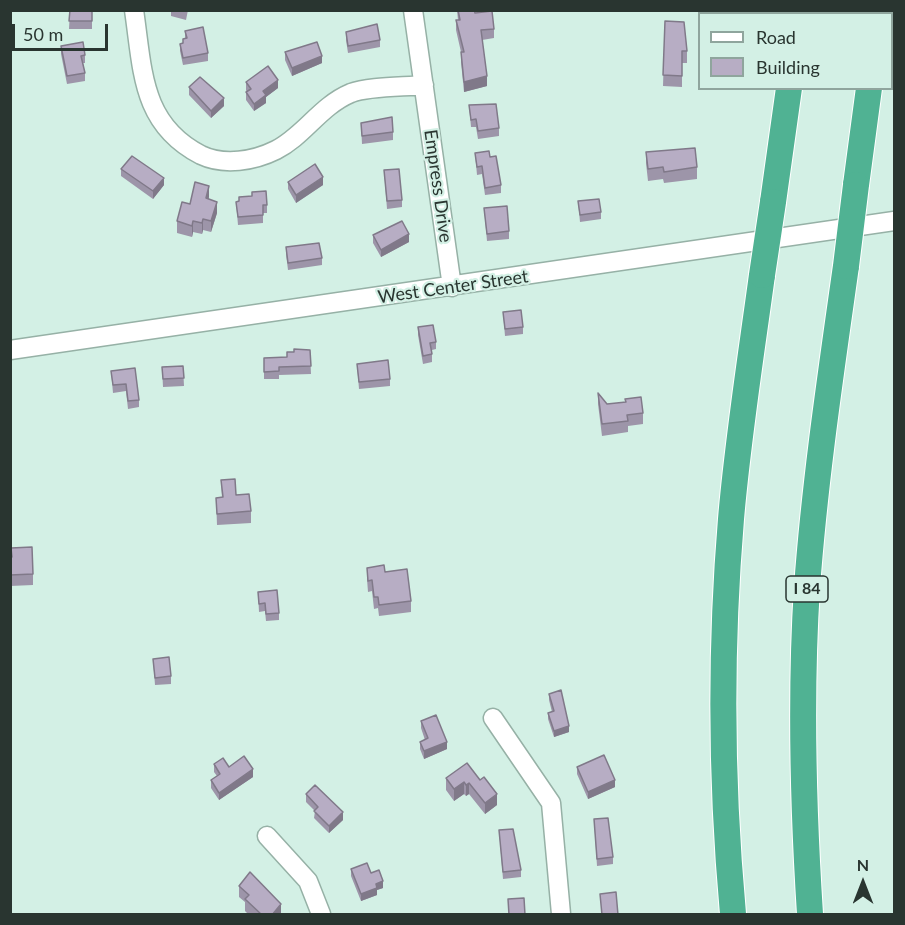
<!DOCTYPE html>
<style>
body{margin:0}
#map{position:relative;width:905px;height:925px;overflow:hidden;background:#d3f0e5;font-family:Lato,sans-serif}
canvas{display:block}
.frame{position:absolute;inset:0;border:12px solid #293530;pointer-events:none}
.legend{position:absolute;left:698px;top:12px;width:195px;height:78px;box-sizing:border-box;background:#d3f0e5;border:2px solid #8fa59d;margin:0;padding:8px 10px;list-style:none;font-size:18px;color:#293530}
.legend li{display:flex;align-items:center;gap:12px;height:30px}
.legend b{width:30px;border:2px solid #8fa59d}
.north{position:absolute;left:833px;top:853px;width:60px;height:60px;-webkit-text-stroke:4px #d3f0e5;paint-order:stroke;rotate:0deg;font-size:16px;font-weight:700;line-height:24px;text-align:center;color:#293530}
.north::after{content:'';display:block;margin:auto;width:21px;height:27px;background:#293530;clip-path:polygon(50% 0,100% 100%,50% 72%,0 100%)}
.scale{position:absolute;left:12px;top:24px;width:96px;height:27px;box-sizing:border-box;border:3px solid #293530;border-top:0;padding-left:8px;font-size:18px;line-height:21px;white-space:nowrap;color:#293530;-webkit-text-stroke:4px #d3f0e5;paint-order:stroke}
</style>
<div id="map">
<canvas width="905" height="925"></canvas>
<div class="frame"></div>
<ul class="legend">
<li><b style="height:8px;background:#fff"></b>Road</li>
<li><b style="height:16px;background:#b7adc4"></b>Building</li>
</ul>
<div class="north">N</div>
<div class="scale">50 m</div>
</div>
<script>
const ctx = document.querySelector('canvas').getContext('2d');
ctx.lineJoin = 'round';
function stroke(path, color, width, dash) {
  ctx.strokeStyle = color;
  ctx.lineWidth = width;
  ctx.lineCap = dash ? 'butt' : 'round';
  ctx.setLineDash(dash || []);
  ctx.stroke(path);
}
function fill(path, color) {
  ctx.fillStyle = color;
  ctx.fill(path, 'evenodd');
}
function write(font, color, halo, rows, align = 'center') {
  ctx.font = font + ' Lato,sans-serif';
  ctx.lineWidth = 4.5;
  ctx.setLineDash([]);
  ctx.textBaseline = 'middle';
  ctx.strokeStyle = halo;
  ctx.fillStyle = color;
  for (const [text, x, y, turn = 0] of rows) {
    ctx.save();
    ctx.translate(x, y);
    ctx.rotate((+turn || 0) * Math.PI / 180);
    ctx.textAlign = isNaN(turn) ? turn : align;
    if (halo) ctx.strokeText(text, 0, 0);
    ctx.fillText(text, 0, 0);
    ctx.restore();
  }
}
const minor = new Path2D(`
 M134,10c9,61 7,114 67,145 23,11 53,6 75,-5 28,-14 44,-44 75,-57 18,-7 53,-6 73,-8
 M413,10l39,277
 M10,350l884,-129
 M493,718l58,85 10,111
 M267,836l41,45 13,33`);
const highway = new Path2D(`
 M800,14l1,-4
 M879,14l1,-4
 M856,185l13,-97
 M773,202l16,-114
 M733,914c-12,-131 -13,-263 -2,-395 7,-82 20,-163 31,-244
 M810,914c-7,-109 -10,-218 -3,-327 8,-108 24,-215 39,-321`);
stroke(minor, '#96b1a6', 21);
stroke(highway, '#fff', 28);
stroke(minor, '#fff', 18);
stroke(highway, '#50b293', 26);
const highwayBridge = new Path2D(`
 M846,266l10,-81
 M762,275l11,-73`);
stroke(highwayBridge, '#fff', 28, []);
stroke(highwayBridge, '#50b293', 26);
fill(new Path2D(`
 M70,10h22v19h-23z
 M171,10h17l-2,10 -15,-4z
 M457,10h17l1,3 19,16v9l-12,2 5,46 -23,6 -3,-30v-10l-5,-22v-10h2z
 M665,21l22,30v12h-5v24l-19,-1z
 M185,31l23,22v8l-25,4 -3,-14v-7l3,-1v-4h2z
 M346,32l34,8v7l-32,6 -2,-13z
 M61,46l24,9v8h-2l2,10v8l-18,3 -6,-30z
 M285,52l37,11 -30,13 -7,-16z
 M246,82l32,6 -12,9v6l-12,8 -8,-11v-8h1l-1,-2z
 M189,87l35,19 -13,12 -22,-23z
 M469,105l30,23v8l-21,3 -2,-12h-5z
 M361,123l32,9v8l-31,4z
 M646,152l51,15v12l-33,4 -1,-4 -15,2 -2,-18z
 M475,153l15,4 11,28v8l-16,2 -3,-21 -5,1z
 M121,169l43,16 -11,14 -32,-23z
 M384,170l18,30v7l-15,2z
 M288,182l35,3 -27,18 -8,-14z
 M209,197l-1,2 9,14 -6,19 -8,-2 -1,4 -9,-2 -1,5 -15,-4v-12l13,-17z
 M578,201l23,11v7l-21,3z
 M236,202l31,3v8h-4v10l-25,2z
 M484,208l25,23v8l-22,2z
 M373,235l36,7 -28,15 -8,-14z
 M286,247l36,11v7l-34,5 -2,-16z
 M503,312l20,15v7l-18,2z
 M418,327l18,15v7l-4,1v12l-9,2 -5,-29z
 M310,350l1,24 -32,1v4h-15v-21l23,-1z
 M357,364l33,15v7l-31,3z
 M183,366l1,20 -21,1 -1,-20z
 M135,368l4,32v7l-11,2 -2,-18 -13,2 -2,-22z
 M598,393l9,11 36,9v11l-15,2v6l-26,4 -4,-32z
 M221,480l30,31v12l-34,2 -1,-27h6z
 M11,548l22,26v11l-23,1z
 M367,568l18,4 26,29v11l-32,4 -1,-8 -4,1 -2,-18 -4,1 -1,-13z
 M258,592l21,21v7l-13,1 -1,-10 -6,1z
 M153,659l18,17v8l-16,1z
 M549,694l20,38 -15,5 -6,-18v-6l4,-1 -3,-12z
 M421,721l26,28 -23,10 -4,-10v-7l5,-2 -4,-12z
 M467,763l30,42 -12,9 -16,-20 -3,2 -2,-2 -10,7 -8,-11v-12z
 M214,764l15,3 24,10 -34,23 -8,-12v-8l6,-4 -3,-4z
 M577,767l38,20 -27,12 -11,-25z
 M306,794l37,26 -14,13 -15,-15 1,-7 -9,-9z
 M594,819l19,38v7l-16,2z
 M499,830l22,40v7l-18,2z
 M351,869l20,4 12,15 -6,2v5l-16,6 -10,-25z
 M239,886l42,29h-32l-4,-4v-9l-6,-5z`), '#9d95a9');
fill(new Path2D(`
 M322,56v7l-30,13v-8z
 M487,76v10l-23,6v-10z
 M278,80v8l-12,9v6l-12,8v-7l9,-13z
 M224,98v8l-13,12v-7z
 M323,177v8l-27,18v-8z
 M164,178v7l-11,14v-8z
 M209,186v11l-3,13v-12z
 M217,202v11l-6,19v-11z
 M203,219v11l-1,4v-11z
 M193,221v11l-1,5v-11z
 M409,234v8l-28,15v-7z
 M569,726v6l-15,5v-6z
 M447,742v7l-23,10v-8z
 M253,769v8l-34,23v-7z
 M615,780v7l-27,12v-7z
 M464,782v12l-10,7v-12z
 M469,783v11l-3,2v-11z
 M497,794v11l-12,9v-11z
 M343,812v8l-14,13v-7z
 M383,881v7l-6,2v5l-16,6v-7l15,-10z
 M281,904v11h-9z`), '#807989');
const building = new Path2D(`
 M70,10h22v11h-23z
 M458,10h16l1,3 17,-2 2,18 -13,1 6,46 -23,6 -3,-30h3l-8,-32h4z
 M665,21l19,1 3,29h-5v25l-19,-1z
 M377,24l3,16 -32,6 -2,-14z
 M203,27l5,26 -25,5 -3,-14 3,-1v-4l4,-1 -2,-7z
 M83,42l2,13 -4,1 4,17 -18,3 -6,-30z
 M317,42l5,14 -30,12 -7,-16z
 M268,66l10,14 -15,11 3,4 -12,9 -8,-12 5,-3 -5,-7z
 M200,77l24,21 -13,13 -22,-24z
 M496,104l3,24 -21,3 -2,-12 -5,1 -2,-15z
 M392,117l1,15 -31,4 -1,-13z
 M695,148l2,19 -33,5 -1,-5 -15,2 -2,-17z
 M489,151l1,6 6,-1 5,29 -16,3 -3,-22 -5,1 -2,-14z
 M132,156l32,22 -11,13 -32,-22z
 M315,164l8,13 -27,18 -8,-13z
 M399,169l3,31 -15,1 -3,-31z
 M195,182l14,4 -3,12 11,4 -6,19 -8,-2 -1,4 -9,-2 -1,5 -15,-5 5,-19 8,2z
 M266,191l1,14h-4v10l-25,2 -2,-15 3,-1v-4l13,-1v-4z
 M599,199l2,13 -21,3 -2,-14z
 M507,206l2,25 -22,3 -3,-26z
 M402,221l7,13 -28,16 -8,-15z
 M319,243l3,15 -34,5 -2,-16z
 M521,310l2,17 -18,2 -2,-17z
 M433,325l3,17 -6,1 2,11 -9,2 -5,-29z
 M294,349l16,1 1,16 -32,1v4l-15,1v-14l23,-1v-5h7z
 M388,360l2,19 -31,3 -2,-18z
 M183,366l1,12 -21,1 -1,-12z
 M135,368l4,32 -11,1 -2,-17 -13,1 -2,-14z
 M598,393l9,11 19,-2 -1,-3 16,-2 2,16 -16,2 1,6 -26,3z
 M235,479l1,16 13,-1 2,17 -34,3 -1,-16 7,-1 -2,-17z
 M32,547l1,27 -23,1v-18h2l-1,-9z
 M384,565l1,7 22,-3 4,32 -32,4 -1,-8h-4l-2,-17 -4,1 -1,-13z
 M277,590l2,23 -13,1 -1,-11 -6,1 -1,-12z
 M169,657l2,19 -16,2 -2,-19z
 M561,690l8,36 -15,5 -6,-18 6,-2 -5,-17z
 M436,715l11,27 -23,9 -4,-9 8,-4 -7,-17z
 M604,755l11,25 -27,12 -11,-25z
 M244,756l9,13 -34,24 -8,-13 9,-6 -6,-10 9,-6 6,9z
 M467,763l13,17 4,-3 13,17 -12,9 -16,-20 -3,2 -2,-3 -10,7 -8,-11z
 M315,785l28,27 -14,14 -15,-15 4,-4 -12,-13z
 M608,818l5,39 -16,2 -3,-40z
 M513,829l8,41 -18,2 -4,-42z
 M367,863l4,10 8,-3 4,11 -7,3 1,4 -16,6 -10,-25z
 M250,872l31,32 -9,11h-10l-17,-16 4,-4 -10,-9z
 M616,892l2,23h-16l-2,-21z
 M524,898l1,17h-16l-1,-16z`);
fill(building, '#b7adc4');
stroke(building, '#807989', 1.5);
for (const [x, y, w] of [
 [807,589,42]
]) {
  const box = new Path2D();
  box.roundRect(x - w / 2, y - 13, w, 26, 4.5);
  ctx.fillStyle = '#d3f0e5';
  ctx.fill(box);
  stroke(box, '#293530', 1.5);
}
write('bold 16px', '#293530', null, [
 ["I 84",807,589]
]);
write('18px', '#293530', '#d3f0e5', [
 ["Empress Drive",438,186,82],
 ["West Center Street",453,287,-8]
]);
</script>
